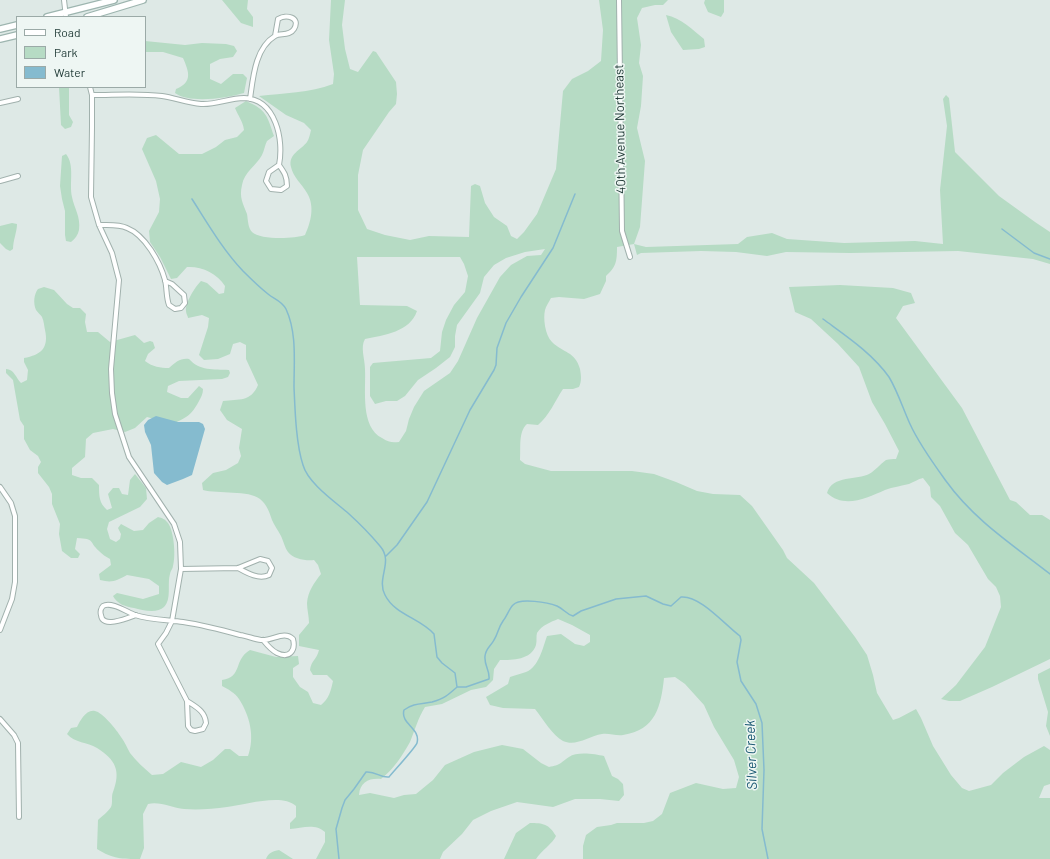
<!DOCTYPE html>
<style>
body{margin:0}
#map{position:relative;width:1050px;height:859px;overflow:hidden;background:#dee9e6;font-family:Barlow,sans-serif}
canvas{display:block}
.legend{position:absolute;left:16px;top:16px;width:130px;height:72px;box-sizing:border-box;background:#eef6f3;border:1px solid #9baaa7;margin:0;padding:5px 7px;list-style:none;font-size:12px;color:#1f3935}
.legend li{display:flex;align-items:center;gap:8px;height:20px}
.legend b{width:20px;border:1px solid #9baaa7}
</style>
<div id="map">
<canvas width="1050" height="859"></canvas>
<ul class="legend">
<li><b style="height:5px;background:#fff"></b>Road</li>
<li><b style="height:11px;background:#b6dbc4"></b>Park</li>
<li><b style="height:11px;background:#85bbcf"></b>Water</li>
</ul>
</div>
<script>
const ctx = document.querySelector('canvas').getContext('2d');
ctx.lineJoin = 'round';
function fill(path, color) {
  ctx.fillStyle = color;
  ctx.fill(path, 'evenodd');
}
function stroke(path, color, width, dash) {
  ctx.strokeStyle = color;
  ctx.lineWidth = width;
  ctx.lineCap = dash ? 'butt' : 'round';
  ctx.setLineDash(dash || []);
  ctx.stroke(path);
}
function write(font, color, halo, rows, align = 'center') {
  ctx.font = font + ' Barlow,sans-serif';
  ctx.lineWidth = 3;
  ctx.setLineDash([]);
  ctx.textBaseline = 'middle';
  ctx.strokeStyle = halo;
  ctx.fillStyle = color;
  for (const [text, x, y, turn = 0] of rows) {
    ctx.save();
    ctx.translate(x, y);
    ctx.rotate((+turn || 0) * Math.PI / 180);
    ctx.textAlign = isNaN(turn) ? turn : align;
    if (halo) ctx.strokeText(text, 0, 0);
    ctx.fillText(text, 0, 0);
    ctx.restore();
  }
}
fill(new Path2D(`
 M222,0h26l-1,9 6,8v10l-12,-4z
 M331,0h14l-3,25 3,24 5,20 8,3 15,-21 3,1 20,30 1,12 -1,10 -7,8 -26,38 -5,25v35l9,19 18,6 25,5 19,-4 40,1 2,-51 4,-2 5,2 5,17 9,14 13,9 4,10 6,3 7,-7 13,-18 19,-45 7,-78 9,-12 16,-8 13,-10 2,-31 -4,-30h69l-5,5h-8l-13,3 -5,10 4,27 -2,18 4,13 -2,30 -4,22 8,33 -5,66 -6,17 12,3 92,-3 9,-7 25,-4 15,6 57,4 71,-2 28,3 -3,-54 7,-64 -4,-27 3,-4 3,3 6,54 44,44 36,26 15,10v32l-17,-5 -75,-8 -108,2 -64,-1 -19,4 -31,-4 -35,-1 -60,2 -4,2 -3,-11 -17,3c0,15 -1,20 -11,29v5l-6,13 -16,5 -25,-2 -8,1c-2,4 -5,8 -6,12 -2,8 0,25 7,32 11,11 23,9 28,27 1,6 2,12 -1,18l-6,2h-10c-8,12 -14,27 -25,36l-11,-1c-9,8 -6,24 -7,36l5,4 26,7h81l22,3 22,8 21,9 16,3 27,1 12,11 31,44 4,8 27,25 41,54 12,18 6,20 4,18 16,27 6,-2 17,-9 5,9 12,28 18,29 11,13 7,3 22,-6 12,-12 21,-16 20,-11 6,4v34l-6,2 -5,12h11v61h-467v-13l3,-11 11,-8 14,-2 6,-2h27l9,-2 9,-7 8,-21 26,-10 27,6 13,-1 3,-11 -5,-17 -20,-33 -10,-22 -19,-21 -10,-7 -11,1c-3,28 -8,52 -41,57 -7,1 -14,-2 -21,-1 -13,2 -26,13 -39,7 -10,-5 -20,-22 -28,-32l-32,-1 -13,-3 -4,-8 22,-13 2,-7c5,-2 11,-3 16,-5 13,-5 17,-25 21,-36l14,-2 14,10 9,2 6,-4v-7l-18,-10 -14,-6c-7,3 -16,6 -21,14 -1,3 0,8 -1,12 -5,15 -23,15 -36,15l-6,9 -1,11 -7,7 -15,3 -29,14 -17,3c-7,11 -10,23 -15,35 -8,14 -16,27 -29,37 -12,-1 -21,3 -22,16l11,-2 24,5 10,-3 12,-1 17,-14 12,-15 29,-13 28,-7 21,4 18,14 8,4c12,-2 11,-4 20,-10 8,-6 26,-3 35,-1l8,20 6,3 5,5 1,11 -5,6 -19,-2h-25l-22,8 -36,-5 -26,9 -18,9 -11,14 -19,18 -3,7h-124l9,-17v-10c-10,-9 -23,-4 -35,-3v-6l6,-6v-11c-14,-13 -51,-1 -69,1 -14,2 -29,3 -43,2 -12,-1 -24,-8 -36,-5l-5,10 1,34 -4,11c-18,0 -27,0 -43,-10l1,-29c4,-4 10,-8 13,-13 2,-4 0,-11 2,-15 8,-21 3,-32 -16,-44 -10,-6 -22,-5 -30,-14l4,-6 6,-1c3,-6 9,-18 18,-16 7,1 22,19 26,26 4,5 6,11 9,16 6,8 14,15 22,22l11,-1 18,-12 20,5 12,-7 12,-11h5l9,7h9c7,-19 2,-40 -9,-57 -4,-6 -11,-10 -17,-13v-6c21,-3 11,-20 28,-30l26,7 22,-1 1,8 -6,4v9l7,10 8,5 5,11 8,2c8,-6 10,-15 12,-24l-6,-6h-14l-3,-5c1,-9 7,-11 9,-20l-20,-4v-11l10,-12c0,-7 -2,-13 -2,-20 1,-12 7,-20 14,-29l-3,-9 -4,-5c-8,1 -21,-1 -26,-8 -3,-4 -5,-12 -7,-16 -3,-6 -7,-11 -9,-16 -3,-9 -5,-15 -12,-21 -11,-9 -42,-5 -57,-9l-1,-7 11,-10 13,-3 12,-7 3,-7 -2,-8 3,-19 -15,-9 -7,-10 3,-9c16,-2 28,1 35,-16l-12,-26v-14l-6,-3 -7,2 -3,10 -12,5 -14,1 -5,-5 9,-28 1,-9 -7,-3 -14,3c0,-2 -2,-4 -2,-7 -1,-8 9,-24 15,-30l6,2 12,11 5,-1 1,-7c-8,-13 -24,-20 -38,-19l-10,11 -6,1 -11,-22 -10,-15 -1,-11 10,-19 1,-13 -4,-18 -14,-32 5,-11 9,-3 23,19h23l14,-7 9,-7 12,-3 7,-7c-1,-9 -6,-14 -9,-22l11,-7c21,9 21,15 28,35l-7,5c-2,4 -3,10 -5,14 -6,11 -18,17 -20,30 -3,13 1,18 5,29 1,6 1,14 5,18 8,8 42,7 53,3 6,-13 10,-29 2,-42 -5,-9 -14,-16 -16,-26 -3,-13 10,-17 16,-25 2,-3 3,-8 4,-12l-7,-7 -18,-8 -27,-19c24,-3 51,-3 74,-12l1,-10 -5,-34zM545,249l-4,6 -14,1 -16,9 -11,12 -23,41 -19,43 -8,12 -26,18 -10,16 -5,12 -3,12 -7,11c-7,1 -11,0 -17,-4 -22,-11 -16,-48 -17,-69 0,-10 -5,-22 0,-30 19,-4 45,-7 52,-28l-10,-5 -47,-1 -3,-48h103l4,7 4,12 -3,16 -11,13 -8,15 -4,12 -2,19 -9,7 -58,5 -3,4v29l5,8 11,-3h11l8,-5 13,-16 18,-12 14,-11 5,-10v-11l2,-11 23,-32 4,-16 10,-12 12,-7 19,-6z
 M705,0h19v12l-3,5 -13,-5 -4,-9z
 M666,15c15,3 27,15 38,24l1,8 -6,2 -16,1 -12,-18z
 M145,41l40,4 17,-2 24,1 8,2 3,5 -4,6 -13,2 -10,5v15l11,5 12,-10h10l4,4 -3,15c-17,5 -54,11 -69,0l1,-4c17,-7 13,-17 7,-31l-20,-6h-18z
 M59,87h10v28l4,7 -2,5 -6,2 -4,-4z
 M66,154c9,11 3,29 6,43 2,11 9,20 7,33 -1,5 -4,9 -8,12l-5,-1 -1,-6v-24l-3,-12 -2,-13 2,-30z
 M12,223l5,1c0,8 -4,16 -4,25l-3,2 -4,-2 -6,-6v-17z
 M840,285l53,3 18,5 4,10 -12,3 -7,12 66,90 48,92 6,2 14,13h12l8,5v139l-58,28 -32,14h-11l-8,-2 15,-14 29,-38 16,-40 -1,-11 -4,-9 -8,-8 -20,-34 -13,-12 -15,-27 -9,-9 -1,-10 -7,-9c-5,1 -9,4 -14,6 -8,2 -16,3 -24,6 -18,8 -41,19 -58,3 5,-18 31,-13 42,-19 6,-3 11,-10 17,-14 3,-1 7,-1 10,-1l3,-8 -14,-27 -13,-22 -13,-35 -21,-23 -27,-25 -16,-7 -6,-25z
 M44,287l10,3 13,14 6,4h7l6,6 -1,8 2,10h11l12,10 25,-7 9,8 6,-2 3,1 2,6 -7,6 -3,7c8,6 15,7 24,7 7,-6 11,-10 20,-9 11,12 24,10 40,11l1,3 -2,4 -6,2 -43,2 -11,5 -1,6 14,6h7l11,-12 4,3c0,5 -2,8 -4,12 -8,15 -12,16 -26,23l-26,-7 -12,11 -10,4 -12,-3 -20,4 -7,6 -1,18 -13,11v7l9,3h11l7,7c0,11 0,18 8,25l5,-2 -4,-14 5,-6h6l3,6 6,1 2,-15 5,-6 11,14 1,11 -7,8 -31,15 -2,7 3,10 6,3 4,-3 1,-5 -3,-6 3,-4 13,7 9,-1 6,-7 9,-6c4,1 7,2 10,6 6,8 8,33 5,43 0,3 -3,5 -3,8 -3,10 2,25 -6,33 -7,7 -22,3 -30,1 -8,-1 -17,-4 -21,-12l4,-3 26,6 16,-5v-8l-10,-7 -22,-4c-11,6 -15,8 -27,5l-1,-6 12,-9 -1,-6c-4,-2 -8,-5 -11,-8 -11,-10 -3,-12 -22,-13l-2,11 5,5 -2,4h-7l-9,-7 -3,-17 1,-10 -8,-20v-10l-3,-7 -11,-14v-6l3,-5 -3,-6 -8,-6 -6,-11v-13l-4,-6 -7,-40 -7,-7v-4c8,0 10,9 15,14l6,-3 1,-10 -4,-8v-4c17,-3 25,-10 21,-28 -1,-4 -1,-9 -3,-13 -1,-2 -4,-4 -6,-7 -3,-7 -2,-16 2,-21z
 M1050,668v68l-4,-10 2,-14 -10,-33v-5z
 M530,823c13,0 19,1 26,13 -3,7 -15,15 -20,23h-32l12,-26z
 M279,850l14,9h-27c2,-6 7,-8 13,-9z`), '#b6dbc4');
fill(new Path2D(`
 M156,416l22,6h21l4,2 2,5 -13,46 -9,4 -16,6 -5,-3 -8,-9 -3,-28 -6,-13 -1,-7 4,-5z`), '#85bbcf');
stroke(new Path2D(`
 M192,199c16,25 31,51 51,72 8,8 16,16 25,23 6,5 14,7 18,15 11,24 8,52 8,78 1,23 2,57 9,78 5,18 31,36 45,48 11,10 22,21 32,33 14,16 -4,32 5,49 10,20 35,23 49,39l3,23 5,6 13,10 2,14
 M1002,229l32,24 16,6
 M823,319c23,17 49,34 66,58 9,15 14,32 21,47 9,20 23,39 36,57 28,39 67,64 104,93
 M386,556l11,-11 30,-43 43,-92 24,-40 2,-5 1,-17 9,-25 15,-26 32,-49 22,-54
 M339,859l-3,-30 6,-21 3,-8 9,-11 12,-17c10,-1 14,6 23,5 4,-5 27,-30 28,-34 4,-15 -17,-19 -13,-33 9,-7 18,-6 28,-8 13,-4 16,-7 25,-15h9l23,-8c1,-9 -5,-13 -4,-23 1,-8 6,-10 9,-16 4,-6 4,-12 9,-19 4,-5 6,-12 10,-16 7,-8 36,-2 44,1 7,3 9,8 16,10l8,-5 35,-12 30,-3 17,8 8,2 10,-9c19,-2 44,28 59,39l1,4 -4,22 4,19 15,23 6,19 2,47 -2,59 6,30`), '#85bbcf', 1.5);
const minor = new Path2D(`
 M64,0l2,17
 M619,0l3,231 8,26
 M90,87l2,8v32l-1,70 8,28 13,28 7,27 -8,89 1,24 3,21 14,43 45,67 6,18 1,27 -9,52 -6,12 -8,11 29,57 1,25 3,4 4,1 8,-2 3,-6c-1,-12 -10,-16 -19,-22
 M92,95c23,0 47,-2 70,1 13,2 26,7 39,8 15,1 28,-6 43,-6 32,1 40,42 35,67l-10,7 -3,9 5,8 10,1 6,-4c0,-10 -3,-14 -8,-21
 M250,99c3,-21 5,-51 25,-63 5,-3 15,0 19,-7 7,-12 -8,-15 -16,-10l-3,17
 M0,103l18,-4
 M0,181l18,-5
 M99,225c10,0 20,-1 28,3 18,7 33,34 38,52 2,8 1,17 4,25l6,4 6,-1 4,-5 -1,-8 -12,-11 -7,-3
 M0,487l11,16 4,13v66l-3,17 -12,31
 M181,569l57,-1 22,-9 8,2 4,7 -3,7c-10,5 -22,-2 -31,-7
 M136,615c-8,3 -34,14 -35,0 -1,-3 0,-7 2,-9 8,-5 24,6 32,9 15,5 33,5 48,7 20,3 39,8 57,13 7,1 14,4 21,5 12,1 23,-10 32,-1 3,12 -4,20 -16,14 -6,-3 -10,-8 -14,-13
 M0,719l14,16 4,8 1,74`);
const secondary = new Path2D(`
 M47,17l67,-17
 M87,17l56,-17
 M0,29l17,-4
 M0,39l17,-4`);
stroke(minor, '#a1b1ad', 6);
stroke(secondary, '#9db5af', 8);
stroke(minor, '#fff', 4);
stroke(secondary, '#fff', 5.5);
write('13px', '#1f3935', '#eef6f3', [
 ["40th Avenue Northeast",620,129,-91]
]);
write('italic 14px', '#1b5a73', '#eef6f3', [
 ["Silver Creek",751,755,-92]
]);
</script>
